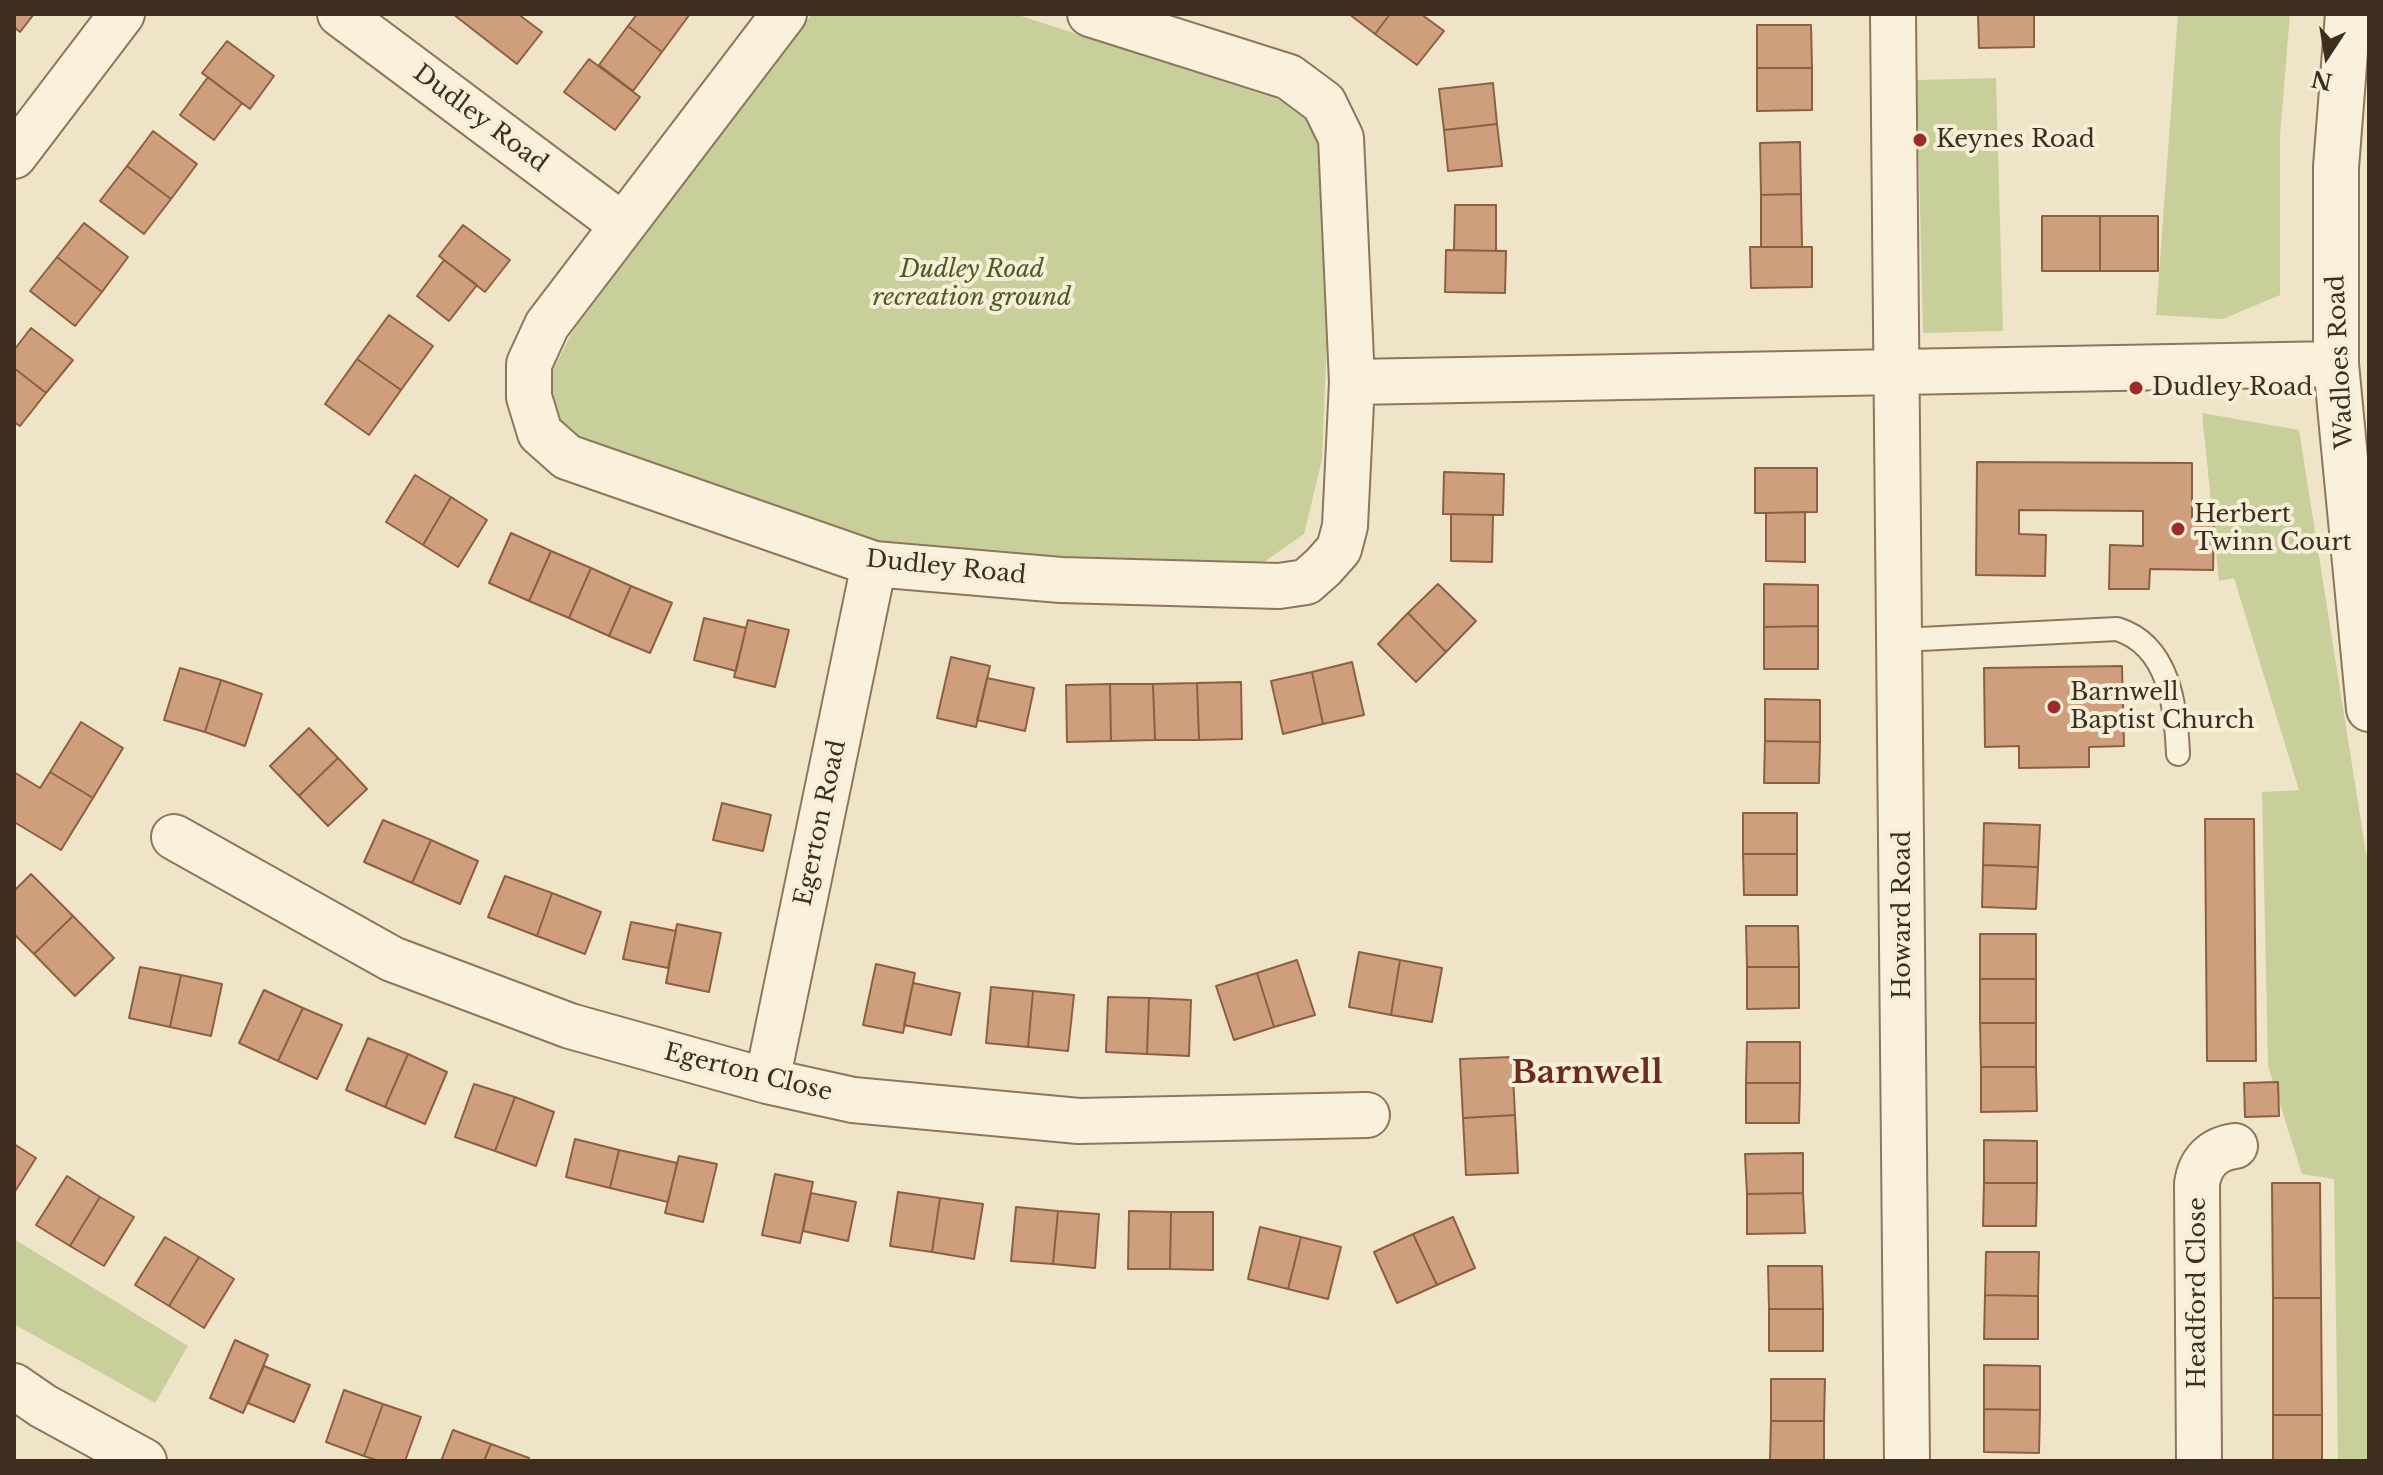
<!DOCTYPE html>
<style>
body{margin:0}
#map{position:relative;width:2383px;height:1475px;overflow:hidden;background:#f0e4c8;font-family:"Libre Baskerville",serif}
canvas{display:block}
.frame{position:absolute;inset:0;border:16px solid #3d2e20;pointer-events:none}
.north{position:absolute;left:2287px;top:16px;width:80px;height:80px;-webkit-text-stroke:6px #f7eed8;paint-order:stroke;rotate:192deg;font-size:22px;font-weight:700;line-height:32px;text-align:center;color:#3d2e20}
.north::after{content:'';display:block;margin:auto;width:28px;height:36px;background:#3d2e20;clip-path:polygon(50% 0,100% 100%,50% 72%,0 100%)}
</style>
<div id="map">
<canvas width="2383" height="1475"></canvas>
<div class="frame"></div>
<div class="north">N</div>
</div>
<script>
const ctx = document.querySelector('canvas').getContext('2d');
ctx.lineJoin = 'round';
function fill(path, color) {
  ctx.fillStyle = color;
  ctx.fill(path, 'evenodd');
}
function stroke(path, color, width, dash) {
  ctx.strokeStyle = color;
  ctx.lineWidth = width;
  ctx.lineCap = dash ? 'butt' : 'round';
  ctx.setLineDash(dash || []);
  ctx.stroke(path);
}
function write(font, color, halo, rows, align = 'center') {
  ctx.font = font + ' "Libre Baskerville",serif';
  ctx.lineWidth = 8;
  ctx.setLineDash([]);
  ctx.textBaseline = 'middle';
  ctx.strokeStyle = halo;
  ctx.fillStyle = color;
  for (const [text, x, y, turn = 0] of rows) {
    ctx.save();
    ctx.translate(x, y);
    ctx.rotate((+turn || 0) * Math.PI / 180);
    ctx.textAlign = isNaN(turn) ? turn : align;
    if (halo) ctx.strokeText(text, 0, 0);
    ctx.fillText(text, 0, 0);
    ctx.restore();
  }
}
fill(new Path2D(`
 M812,14h203l284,92 22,25 6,40v166l-5,123 -18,74 -50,35 -179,1 -188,-24 -270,-81 -64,-42 -6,-42 26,-50z
 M2178,14h112l-10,122v159l-57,24 -67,-4z
 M1996,78l7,253 -80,2 -6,-253z
 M2202,413l97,17 70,442v589h-31l-4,-282 -32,-5 -34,-108 -6,-274 37,-2 -65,-212 -15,3z
 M14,1239l174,107 -33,57 -141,-79z`), '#c9cf9b');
const building = new Path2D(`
 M14,14h20l-14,18 -6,-5z
 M453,14h65l24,18 -25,32z
 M637,14h53l-28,38 -34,-26z
 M1349,14h41l-15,20z
 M1390,14h31l23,17 -27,34 -42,-31z
 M1978,14h56v33l-55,1z
 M1757,25h54l1,43h-55z
 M628,26l34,26 -29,39 -34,-26z
 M227,41l47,35 -24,33 -48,-36z
 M589,59l51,38 -25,33 -51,-38z
 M1757,68h55v42l-55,1z
 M208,77l34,26 -28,37 -34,-25z
 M1493,83l4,41 -53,6 -5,-41z
 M1497,124l5,42 -54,5 -4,-41z
 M153,131l44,33 -26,35 -44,-33z
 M1800,142l1,52 -40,1 -1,-52z
 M127,166l44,33 -27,35 -44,-33z
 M1801,194l1,53h-41v-52z
 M1455,205h41v46l-42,-1z
 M2042,216h58v55h-58z
 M2100,216h58v55h-58z
 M84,223l44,34 -26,35 -45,-35z
 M463,225l47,35 -25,32 -46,-36z
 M1750,247h62v40l-61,1z
 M1446,250l60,1 -1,42 -60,-1z
 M57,257l45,35 -27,34 -45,-35z
 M444,260l33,25 -28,36 -32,-25z
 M389,315l44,31 -32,44 -44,-31z
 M31,328l42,32 -27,33 -32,-25v-18z
 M357,359l44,31 -32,45 -44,-31z
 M14,368l32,25 -26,33 -6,-4z
 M1977,462l215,1v61h22l-1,46 -63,-1 -1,20h-40l1,-44 33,1v-35l-124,-1v24l27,1 -1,41 -69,-1z
 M1755,468h62v44l-62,1z
 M1444,472l60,2 -1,41 -60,-1z
 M415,475l36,22 -28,48 -37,-23z
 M451,497l36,23 -29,47 -35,-22z
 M1805,512v50l-39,-1v-48z
 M1451,514l42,1 -1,47 -41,-1z
 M511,533l40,18 -22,50 -40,-18z
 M551,551l40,17 -22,50 -40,-17z
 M591,568l40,18 -22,50 -40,-18z
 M1438,584l38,37 -30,31 -38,-39z
 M1764,584l54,1v41l-54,1z
 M631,586l41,17 -22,50 -41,-17z
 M1408,613l38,39 -30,30 -38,-38z
 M704,618l42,10 -10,43 -42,-11z
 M748,620l41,10 -14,57 -41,-10z
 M1818,626v43h-54v-42z
 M951,657l39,9 -14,61 -39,-9z
 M1352,662l12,53 -41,9 -11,-52z
 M2122,666l2,80 -35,1v20l-70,1v-22l-34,1 -1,-79z
 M180,668l41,12 -16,52 -41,-12z
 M1312,672l11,52 -40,10 -12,-53z
 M987,678l47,10 -9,43 -48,-11z
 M221,680l41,14 -17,52 -40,-14z
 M1241,682l1,57 -43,1 -2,-57z
 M1197,683l2,57h-44l-2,-56z
 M1110,684l1,57 -44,1 -1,-57z
 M1110,684h43l2,56 -44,1z
 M1765,699l55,1v42l-55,-1z
 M81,722l42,26 -30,50 -43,-26z
 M309,728l29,30 -39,38 -29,-30z
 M1765,741l55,1 -1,41h-55z
 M338,758l29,31 -39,37 -29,-30z
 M14,772l26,16 10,-16 43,26 -32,52 -47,-28z
 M722,803l49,12 -8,36 -50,-11z
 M1743,813h54v41h-54z
 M2205,819h49l2,242h-49z
 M383,820l48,20 -19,43 -48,-21z
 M1984,823l56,2 -2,42 -55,-2z
 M431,840l47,21 -18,43 -48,-21z
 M1743,854h54v41h-53z
 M1983,865l55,2 -2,42 -54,-2z
 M31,874l42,42 -39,38 -20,-20v-43z
 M505,876l47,17 -15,43 -49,-19z
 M552,893l49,19 -16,42 -48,-18z
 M73,916l41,42 -39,38 -41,-42z
 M631,922l45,9 -8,37 -45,-9z
 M677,924l44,9 -12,59 -43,-9z
 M1746,926h52l1,41h-52z
 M1980,934h56v45h-56z
 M1359,952l41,8 -9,55 -42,-8z
 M1297,960l18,55 -41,12 -17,-54z
 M1400,960l42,8 -10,54 -41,-7z
 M876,964l39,9 -12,60 -40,-8z
 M140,967l41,8 -11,52 -41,-9z
 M1747,967h52v41l-52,1z
 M1257,973l17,54 -40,13 -18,-54z
 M181,975l41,9 -11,52 -41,-9z
 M1980,979h56v44h-56z
 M913,983l47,10 -9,42 -47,-10z
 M991,987l42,4 -5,56 -42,-4z
 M264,990l39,18 -25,53 -39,-18z
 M1033,991l41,4 -6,56 -40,-4z
 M1108,997l41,1 -2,56 -41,-2z
 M1149,998l42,2 -2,56 -42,-2z
 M303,1008l39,17 -25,54 -39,-18z
 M1980,1023h56v44h-55z
 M368,1038l40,16 -23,53 -39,-17z
 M1747,1042h53v41h-54z
 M408,1054l39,18 -22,52 -40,-17z
 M1512,1057l3,58 -52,3 -3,-59z
 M1981,1067h55l1,44 -56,1z
 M2278,1082l1,34 -34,1 -1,-34z
 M1746,1083h54l-1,40h-53z
 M474,1084l41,13 -20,54 -40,-14z
 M515,1097l39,15 -18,54 -41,-15z
 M1515,1115l3,58 -52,2 -3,-57z
 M575,1139l44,11 -9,38 -44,-11z
 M1984,1140l53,1v42h-53z
 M14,1144l22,14 -22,35z
 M619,1150l58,13 -9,39 -58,-14z
 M1803,1153v40l-56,1 -2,-40z
 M679,1156l38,8 -14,58 -38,-9z
 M775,1174l38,8 -13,61 -38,-8z
 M67,1176l33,21 -30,49 -34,-21z
 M1984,1183h53l-1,43h-53z
 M2272,1183h48l1,115h-48z
 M898,1192l42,6 -8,54 -42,-6z
 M811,1193l45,9 -8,39 -45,-10z
 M1803,1193l2,40 -58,1v-40z
 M100,1197l34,20 -30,49 -34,-20z
 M940,1198l43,6 -9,55 -42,-7z
 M1016,1207l42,4 -5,53 -42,-3z
 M1058,1211l41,3 -4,54 -42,-4z
 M1129,1211l42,1 -1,57h-42z
 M1171,1212h42v58l-43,-1z
 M1453,1217l22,51 -38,17 -24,-51z
 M1260,1227l41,10 -13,52 -40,-10z
 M1413,1234l24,51 -40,18 -23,-51z
 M165,1237l34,20 -30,49 -34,-21z
 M1301,1237l40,10 -13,52 -40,-10z
 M1986,1252h53l-1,44 -53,-1z
 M199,1257l35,22 -30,49 -35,-22z
 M1768,1266h54l1,43h-54z
 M1985,1295l53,1v43h-54z
 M2273,1298h48l1,117h-49z
 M1769,1309h54v42h-54z
 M235,1340l33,15 -25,58 -33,-15z
 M1984,1365l56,1v44l-56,-1z
 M264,1366l46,19 -16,37 -46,-19z
 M1771,1379h54l-1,42h-53z
 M344,1390l39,14 -19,52 -38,-14z
 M383,1404l38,13 -16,44h-26l-15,-5z
 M1984,1409l56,1 -1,43 -55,-1z
 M2273,1415h49v46h-49z
 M1771,1421h53v40h-54z
 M453,1430l38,14 -7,17h-43z
 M491,1444l38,14 -2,3h-43z`);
fill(building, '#cf9f7d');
stroke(building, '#8d5f41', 2);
const service = new Path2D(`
 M1901,640l216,-11c52,16 59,77 61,125`);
const minor = new Path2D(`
 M340,14l281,210
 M784,14l-237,311 -18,39v33l11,36 27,24 307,107 187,16 218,6 27,-4 17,-15 16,-18 6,-23 7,-144 -11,-244 -17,-35 -35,-26 -199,-63
 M1893,14l14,1447
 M2348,14l-12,153v197l33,345
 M14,156l108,-142
 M1352,382l984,-18
 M174,837l218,122 178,67 197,55 86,19 226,21 288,-6
 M767,1081l107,-517
 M14,1386l29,20 101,55
 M2199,1461l-2,-277c3,-22 16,-35 38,-38`);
stroke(service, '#8d765c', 26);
stroke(minor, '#8d765c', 48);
stroke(service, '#faf1dc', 22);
stroke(minor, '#faf1dc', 44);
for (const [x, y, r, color] of [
 [1920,140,8,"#9e2a2b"],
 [2136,388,8,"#9e2a2b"],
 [2178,529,8,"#9e2a2b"],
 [2054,707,8,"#9e2a2b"]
]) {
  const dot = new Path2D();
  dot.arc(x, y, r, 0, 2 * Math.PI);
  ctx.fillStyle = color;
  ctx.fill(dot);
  stroke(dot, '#f7eed8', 3);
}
write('24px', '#3d2e20', '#f7eed8', [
 ["Dudley Road",480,119,37],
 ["Wadloes Road",2341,362,-93],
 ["Dudley Road",946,568,6],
 ["Egerton Road",821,823,-78],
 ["Howard Road",1903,915,-90],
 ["Egerton Close",748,1073,14],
 ["Headford Close",2198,1293,-90]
]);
write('24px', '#3d2e20', '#f7eed8', [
 ["Keynes Road",1936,140],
 ["Dudley Road",2152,388],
 ["Herbert",2194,515],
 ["Twinn Court",2194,543],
 ["Barnwell",2070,693],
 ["Baptist Church",2070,721]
], 'left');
write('italic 24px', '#4d5a26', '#f7eed8', [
 ["Dudley Road",972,270],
 ["recreation ground",972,298]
]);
write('bold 32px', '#6b2e1e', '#f7eed8', [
 ["Barnwell",1587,1074]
]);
</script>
